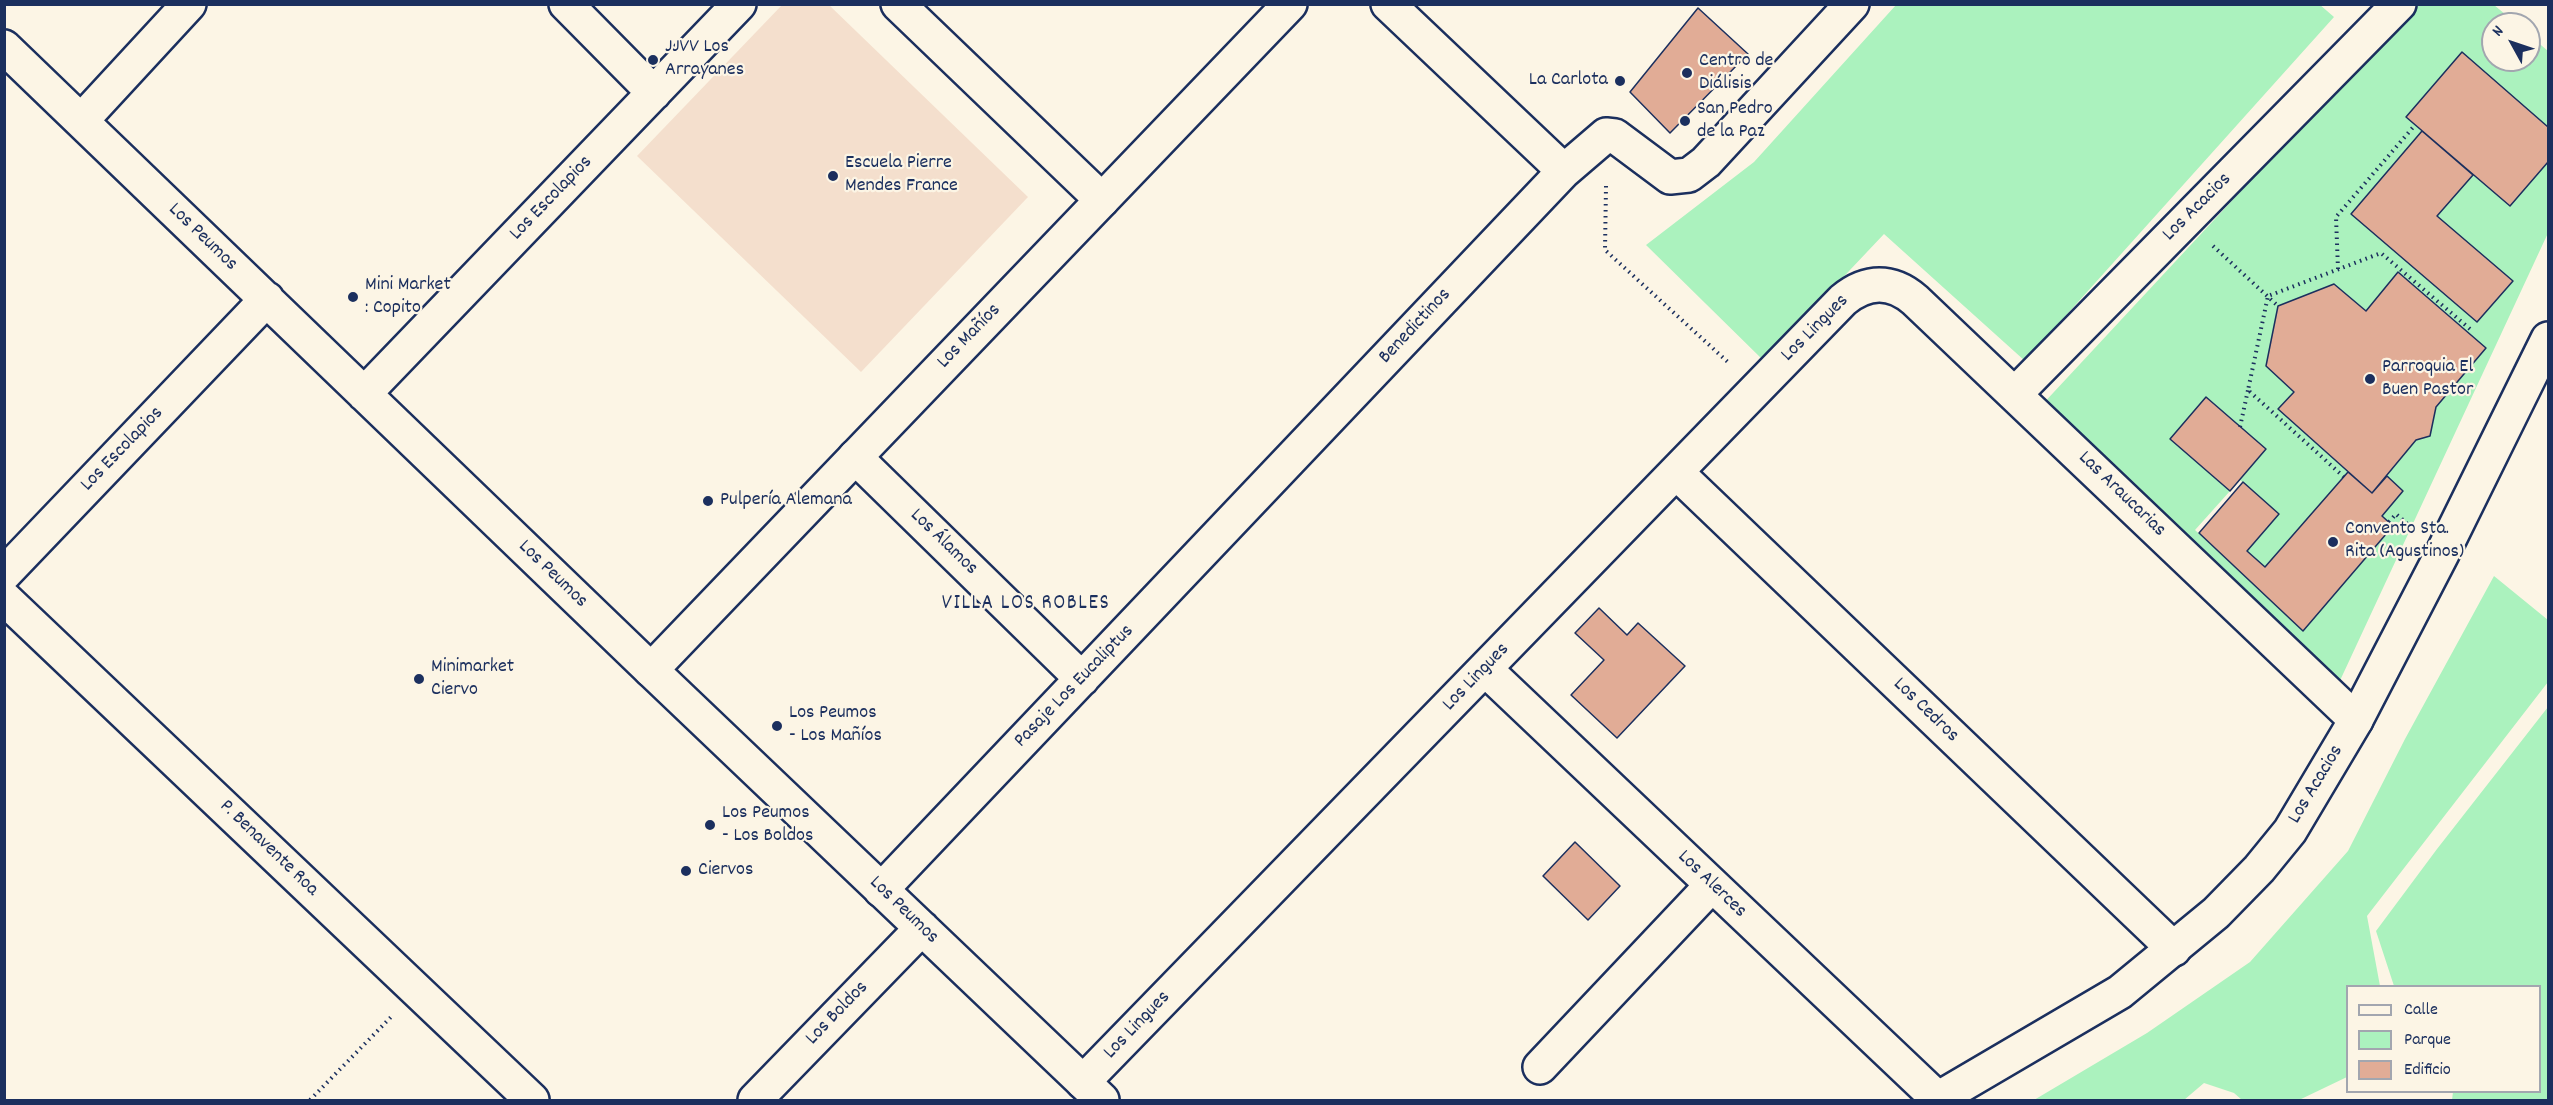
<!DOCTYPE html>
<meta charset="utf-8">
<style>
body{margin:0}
#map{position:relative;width:2553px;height:1105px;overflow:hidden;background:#fcf5e5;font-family:Dekko,sans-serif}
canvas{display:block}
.frame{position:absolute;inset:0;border:6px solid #1b2f5e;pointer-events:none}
.legend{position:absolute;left:2346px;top:985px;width:195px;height:108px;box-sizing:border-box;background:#fcf5e5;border:2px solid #a2a6af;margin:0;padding:8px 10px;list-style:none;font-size:18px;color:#1b2f5e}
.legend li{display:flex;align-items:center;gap:12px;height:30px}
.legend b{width:30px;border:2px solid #a2a6af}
.north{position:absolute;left:2481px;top:12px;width:60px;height:60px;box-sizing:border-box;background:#fcf5e5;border:2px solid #a2a6af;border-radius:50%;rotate:310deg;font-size:16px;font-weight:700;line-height:24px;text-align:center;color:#1b2f5e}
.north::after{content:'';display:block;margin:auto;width:21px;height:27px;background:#1b2f5e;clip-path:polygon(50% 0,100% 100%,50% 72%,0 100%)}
</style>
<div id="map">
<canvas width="2553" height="1105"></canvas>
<div class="frame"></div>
<ul class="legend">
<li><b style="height:8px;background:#fcf5e5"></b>Calle</li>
<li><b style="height:16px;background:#abf2be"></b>Parque</li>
<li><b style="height:16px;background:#e1ac96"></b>Edificio</li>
</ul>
<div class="north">N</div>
</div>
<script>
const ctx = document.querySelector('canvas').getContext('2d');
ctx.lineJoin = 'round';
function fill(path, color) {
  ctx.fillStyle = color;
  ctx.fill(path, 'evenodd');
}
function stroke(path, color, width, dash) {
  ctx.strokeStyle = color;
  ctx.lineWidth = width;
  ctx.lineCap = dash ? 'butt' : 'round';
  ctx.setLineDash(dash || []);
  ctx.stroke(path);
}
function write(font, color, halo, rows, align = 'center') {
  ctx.font = font + ' Dekko,sans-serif';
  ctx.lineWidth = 4.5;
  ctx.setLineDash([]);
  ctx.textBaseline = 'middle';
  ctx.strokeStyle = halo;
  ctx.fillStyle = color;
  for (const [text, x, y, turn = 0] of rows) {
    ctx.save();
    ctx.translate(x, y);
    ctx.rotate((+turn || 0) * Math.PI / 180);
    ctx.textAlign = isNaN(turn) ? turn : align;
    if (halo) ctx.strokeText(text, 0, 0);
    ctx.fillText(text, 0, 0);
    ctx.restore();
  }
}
fill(new Path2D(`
 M782,5h47l199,192 -167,175 -224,-216z`), '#f4dfcd');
fill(new Path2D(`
 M2319,4l15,13 -309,344 -141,-127 -120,127 -118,-116 108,-83 142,-157z
 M2414,5h80l23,19h-24v36h36v-25l19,16v182l-211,454 -297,-280zM2399,273l87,75 -50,59 -6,29 -14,4 -29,36 16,15 -21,25 11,11 -90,103 -108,-100 35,-39 -60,-52 36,-42 60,52 -26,31 39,34 -32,37 18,16 83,-95 -69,-63 15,-17 -28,-26 12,-60 56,-22 32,27z
 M2494,576l54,44v62l-181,234 13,70h-32l-1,91 -48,23h-57l-8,-7 -30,-10 -20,17h-150l113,-67 103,-71 98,-111 57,-112z
 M2548,707v393h-96l1,-8h87v-106h-146l-18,-55 61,-82z`), '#abf2be');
const building = new Path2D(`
 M1698,8l50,46 -78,79 -40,-41z
 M2462,52l86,75v35l-38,44 -104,-89z
 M2422,131l51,44 -36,41 76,65 -36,41 -126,-108z
 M2398,272l88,76 -50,59 -6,29 -14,4 -44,53 -94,-84 16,-17 -28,-26 12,-60 56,-22 32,27z
 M2206,397l60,52 -36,42 -60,-52z
 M2348,472l24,21 15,-17 16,15 -21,25 11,10 -90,105 -104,-98 44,-51 36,32 -32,37 18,16z
 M1599,608l28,27 11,-12 47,43 -68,72 -46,-43 33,-35 -29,-27z
 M1575,842l45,44 -32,34 -45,-44z`);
fill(building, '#e1ac96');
stroke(building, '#1b2f5e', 1.5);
const street = new Path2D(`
 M566,4l88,89
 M898,4l204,196
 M1388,4l176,167
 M4,47l647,623
 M81,121l108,-117
 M364,394l375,-390
 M2015,394l384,-390
 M855,457l227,222
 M1676,472l498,477
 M4,574l263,-275
 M4,598l528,502
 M1485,669l453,430
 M881,890l683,-719 42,-36 9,1 55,41 19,-2 17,-13 146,-158
 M1540,1067l172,-182
 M1083,1082l760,-782c24,-20 49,-20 72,0l441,420`);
const secondary = new Path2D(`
 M755,1100l167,-172
 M1102,1100l-451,-430 639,-666
 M1936,1100l184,-108 96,-79 43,-44 31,-38 66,-111 86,-166 106,-215`);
stroke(street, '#1b2f5e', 38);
stroke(secondary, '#1b2f5e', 38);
stroke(new Path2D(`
 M1606,186l-1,64 125,114
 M2213,246l65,60
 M2338,269l-2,-52 79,-92
 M2240,427l8,-37
 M2344,477l-96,-87 20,-94 113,-43 89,76
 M2389,522l7,-8 16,14
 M310,1100l81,-83`), '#1b2f5e', 4, [1.5, 4.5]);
stroke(street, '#fcf5e5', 33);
stroke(secondary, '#fcf5e5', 33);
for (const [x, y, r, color] of [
 [653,60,6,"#1b2f5e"],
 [1687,73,6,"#1b2f5e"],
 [1620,81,6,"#1b2f5e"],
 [1685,121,6,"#1b2f5e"],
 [833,176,6,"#1b2f5e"],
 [353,297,6,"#1b2f5e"],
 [2370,379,6,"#1b2f5e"],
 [708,501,6,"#1b2f5e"],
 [2333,542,6,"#1b2f5e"],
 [419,679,6,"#1b2f5e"],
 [777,726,6,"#1b2f5e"],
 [710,825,6,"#1b2f5e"],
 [686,871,6,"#1b2f5e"]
]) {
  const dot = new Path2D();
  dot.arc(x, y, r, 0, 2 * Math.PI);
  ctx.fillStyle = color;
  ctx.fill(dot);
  stroke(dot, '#fcf5e5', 2);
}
write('20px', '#1b2f5e', '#fcf5e5', [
 ["JJVV Los",665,48],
 ["Arrayanes",665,71],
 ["Centro de",1699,62],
 ["Diálisis",1699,85],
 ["La Carlota",1608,81,"right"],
 ["San Pedro",1697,110],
 ["de la Paz",1697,133],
 ["Escuela Pierre",845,164],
 ["Mendes France",845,187],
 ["Mini Market",365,286],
 [": Copito",365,309],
 ["Parroquia El",2382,368],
 ["Buen Pastor",2382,391],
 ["Pulpería Alemana",720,501],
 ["Convento Sta.",2345,530],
 ["Rita (Agustinos)",2345,553],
 ["Minimarket",431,668],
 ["Ciervo",431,691],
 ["Los Peumos",789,714],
 ["- Los Mañíos",789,737],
 ["Los Peumos",722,814],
 ["- Los Boldos",722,837],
 ["Ciervos",698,871]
], 'left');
write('20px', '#1b2f5e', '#fcf5e5', [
 ["Los Escolapios",552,199,-46],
 ["Los Acacios",2198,208,-45],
 ["Los Peumos",202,238,44],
 ["Benedictinos",1416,327,-47],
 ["Los Lingues",1816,329,-45],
 ["Los Mañíos",970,337,-46],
 ["Los Escolapios",123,450,-46],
 ["Las Araucarias",2121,495,44],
 ["Los Álamos",943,543,44],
 ["Los Peumos",552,575,44],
 ["Los Lingues",1477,678,-46],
 ["Pasaje Los Eucaliptus",1075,687,-46],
 ["Los Cedros",1925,711,44],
 ["Los Acacios",2317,785,-59],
 ["P. Benavente Roa",268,849,44],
 ["Los Alerces",1711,885,44],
 ["Los Peumos",903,911,44],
 ["Los Boldos",838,1014,-46],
 ["Los Lingues",1138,1026,-46]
]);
ctx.letterSpacing = '1.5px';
write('21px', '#1b2f5e', '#fcf5e5', [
 ["VILLA LOS ROBLES",1026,605]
]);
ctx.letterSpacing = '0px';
</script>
